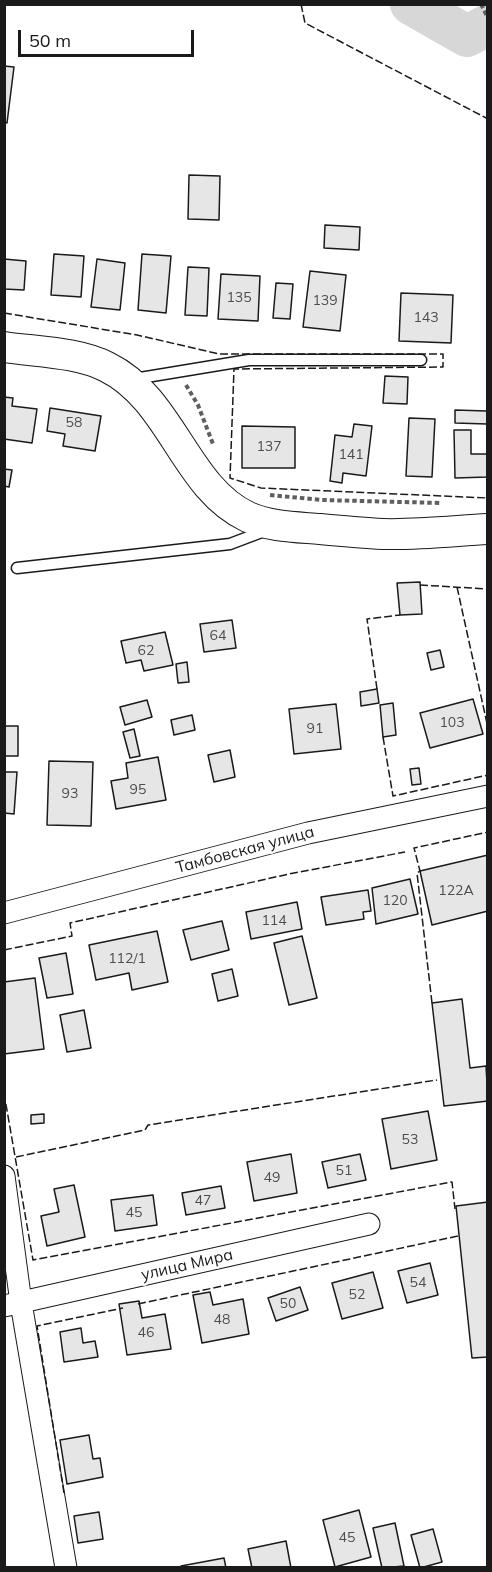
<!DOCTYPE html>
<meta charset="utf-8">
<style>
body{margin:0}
#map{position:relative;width:492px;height:1572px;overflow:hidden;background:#fff;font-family:Mulish,sans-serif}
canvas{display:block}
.frame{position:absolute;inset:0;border:6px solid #1a1a1a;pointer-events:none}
.scale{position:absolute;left:18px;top:30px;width:176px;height:27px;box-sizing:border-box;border:3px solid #1a1a1a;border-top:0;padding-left:8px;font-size:18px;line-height:21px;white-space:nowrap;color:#1a1a1a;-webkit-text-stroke:4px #fff;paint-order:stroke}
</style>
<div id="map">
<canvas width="492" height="1572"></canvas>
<div class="frame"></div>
<div class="scale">50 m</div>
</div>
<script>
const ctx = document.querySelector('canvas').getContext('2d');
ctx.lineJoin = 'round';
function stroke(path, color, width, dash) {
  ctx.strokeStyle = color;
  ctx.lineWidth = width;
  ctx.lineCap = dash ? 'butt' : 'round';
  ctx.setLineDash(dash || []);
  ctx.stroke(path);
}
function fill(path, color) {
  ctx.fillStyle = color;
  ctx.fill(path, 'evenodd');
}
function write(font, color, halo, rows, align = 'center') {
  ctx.font = font + ' Mulish,sans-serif';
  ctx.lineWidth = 4.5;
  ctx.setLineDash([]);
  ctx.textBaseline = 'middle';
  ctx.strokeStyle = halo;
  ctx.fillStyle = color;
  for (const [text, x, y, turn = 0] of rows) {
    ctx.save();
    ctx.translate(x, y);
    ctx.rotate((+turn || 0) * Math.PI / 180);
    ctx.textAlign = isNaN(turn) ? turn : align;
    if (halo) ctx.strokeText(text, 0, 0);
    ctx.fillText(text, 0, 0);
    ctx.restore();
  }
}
stroke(new Path2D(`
 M411,4l56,32 21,-11`), '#d7d7d7', 42);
const building = new Path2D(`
 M4,66l10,1 -7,56 -3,-1z
 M189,175l31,1 -1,44 -31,-1z
 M325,225l35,2 -1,23 -35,-2z
 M54,254l30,2 -3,41 -30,-2z
 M142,254l29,2 -5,57 -28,-3z
 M4,259l22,2 -2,29 -20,-1z
 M97,259l28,4 -5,47 -29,-3z
 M188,267l21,1 -2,48 -22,-1z
 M310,271l36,4 -6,56 -37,-4z
 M221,274l39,2 -2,45 -40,-2z
 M276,283l17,1 -3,35 -17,-1z
 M401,293l52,2 -2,48 -52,-2z
 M385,376l23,1 -1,27 -24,-1z
 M4,397l9,1 -1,8 25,3 -5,34 -28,-4z
 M50,408l51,8 -6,35 -32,-5 2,-12 -18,-3z
 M455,410l32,1v13l-32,-1z
 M409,418l26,1 -3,58 -26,-1z
 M354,424l18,2 -6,50 -23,-3 -1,10 -12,-2 5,-46 17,2z
 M242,426l53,1v41h-53z
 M454,430h17v24h17v23l-33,1z
 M4,469l8,1 -3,17 -5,-1z
 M420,582l2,32 -22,1 -3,-32z
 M232,620l4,28 -32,4 -4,-28z
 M165,632l8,33 -29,6 -3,-11 -15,3 -5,-22z
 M440,650l4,17 -13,3 -4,-17z
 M187,662l2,20 -11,1 -2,-19z
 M377,689l2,14 -18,3 -1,-14z
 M473,699l10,35 -53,14 -10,-35z
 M147,700l5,17 -27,8 -5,-18z
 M393,703l3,32 -13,2 -3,-32z
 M336,704l5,45 -47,5 -5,-45z
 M192,715l3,15 -21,5 -3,-15z
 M4,726h14v30h-14z
 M134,729l6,27 -10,2 -7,-26z
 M230,750l5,27 -21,5 -6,-27z
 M158,757l8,43 -50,9 -5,-28 17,-3 -2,-15z
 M49,761l44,1 -2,64 -44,-1z
 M419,768l2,16 -9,1 -2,-16z
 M4,772h13l-3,42 -10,-1z
 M488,855v56l-56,14 -12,-54z
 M410,879l8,35 -42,10 -4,-36z
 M368,890l3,21 -8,1 1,7 -38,6 -5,-28z
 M297,902l5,27 -51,10 -5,-27z
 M222,921l7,29 -38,10 -8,-30z
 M157,931l11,51 -36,8 -3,-17 -33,7 -7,-35z
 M302,936l15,62 -28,7 -15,-62z
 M66,953l7,41 -26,4 -8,-40z
 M232,969l6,27 -20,5 -6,-27z
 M35,978l9,71 -40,5v-72z
 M462,999l8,69 16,-2 2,35 -44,5 -12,-103z
 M84,1010l7,38 -24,4 -7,-37z
 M428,1111l9,49 -46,9 -9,-50z
 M44,1114v9l-13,1v-9z
 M291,1154l6,39 -43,8 -7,-39z
 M360,1154l6,26 -38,8 -6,-26z
 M74,1185l11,52 -38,9 -6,-30 18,-4 -5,-23z
 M221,1186l4,22 -39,7 -4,-22z
 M153,1195l4,30 -42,6 -4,-31z
 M488,1202v155l-16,1 -16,-152z
 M430,1263l8,32 -31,8 -9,-32z
 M373,1272l10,36 -41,11 -10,-36z
 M300,1287l8,23 -32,11 -8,-23z
 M210,1292l3,13 30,-6 6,35 -47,9 -9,-48z
 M139,1301l3,17 23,-4 6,35 -44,6 -8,-51z
 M81,1328l2,15 12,-2 3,16 -34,5 -4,-30z
 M89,1435l4,24 7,-1 3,19 -36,7 -7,-44z
 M359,1510l12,47 -36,10 -12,-47z
 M99,1512l4,27 -25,4 -4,-27z
 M395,1523l9,43 -22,2 -9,-40z
 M433,1529l9,33 -22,6 -9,-33z
 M286,1541l5,27h-39l-4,-19z
 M224,1558l2,10h-45v-2z`);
fill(building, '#e6e6e6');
stroke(building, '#1a1a1a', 1.5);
const lane = new Path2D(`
 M134,379l115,-19h172
 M17,568l213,-24 37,-14`);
const street = new Path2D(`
 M4,913l304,-80 180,-37
 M4,1176l17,127 45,265
 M4,1306l365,-82`);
const secondary = new Path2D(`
 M4,347c33,5 74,5 103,20 65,32 78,121 141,150 23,10 48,10 72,12 21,2 42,4 63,5 35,1 70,-3 105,-5`);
stroke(lane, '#1a1a1a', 13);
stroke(street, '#1a1a1a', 23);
stroke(secondary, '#1a1a1a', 32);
stroke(new Path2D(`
 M481,4l7,14
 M186,385l12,20 15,39
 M270,495l52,5 120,3`), '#5f5f5f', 4, [4.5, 3]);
stroke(lane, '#fff', 10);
stroke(street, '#fff', 21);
stroke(secondary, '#fff', 30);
stroke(new Path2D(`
 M301,4l4,19 183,96
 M4,313l133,22 82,19h224v13l-209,2 -4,109 31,10 227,10
 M420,585l68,4
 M457,587l31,141
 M377,689l-10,-70 33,-4
 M383,737l10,59 95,-21
 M4,950l68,-14 -2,-13 219,-49 116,-22
 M432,1003l-15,-130 3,-2 -6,-23 74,-16
 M4,1093l29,167 419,-78 3,27
 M16,1157l129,-27 3,-5 289,-45
 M138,1304l320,-68v-3
 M64,1493l-27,-167 86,-18`), '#1a1a1a', 1.5, [8, 3]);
write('14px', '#4d4d4d', null, [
 ["135",239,298],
 ["139",325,301],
 ["143",426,318],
 ["58",74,423],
 ["137",269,447],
 ["141",351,455],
 ["64",218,636],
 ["62",146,651],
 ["103",452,723],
 ["91",315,729],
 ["95",138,790],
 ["93",70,794],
 ["122А",456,891],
 ["120",395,901],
 ["114",274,921],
 ["112/1",127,959],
 ["53",410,1140],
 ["51",344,1171],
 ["49",272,1178],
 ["47",203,1201],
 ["45",134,1213],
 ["54",418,1283],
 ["52",357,1295],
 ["50",288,1304],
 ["48",222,1320],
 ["46",146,1333],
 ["45",347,1538]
]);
write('16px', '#1a1a1a', '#fff', [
 ["Тамбовская улица",245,850,-15],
 ["улица Мира",187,1265,-13]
]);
</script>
